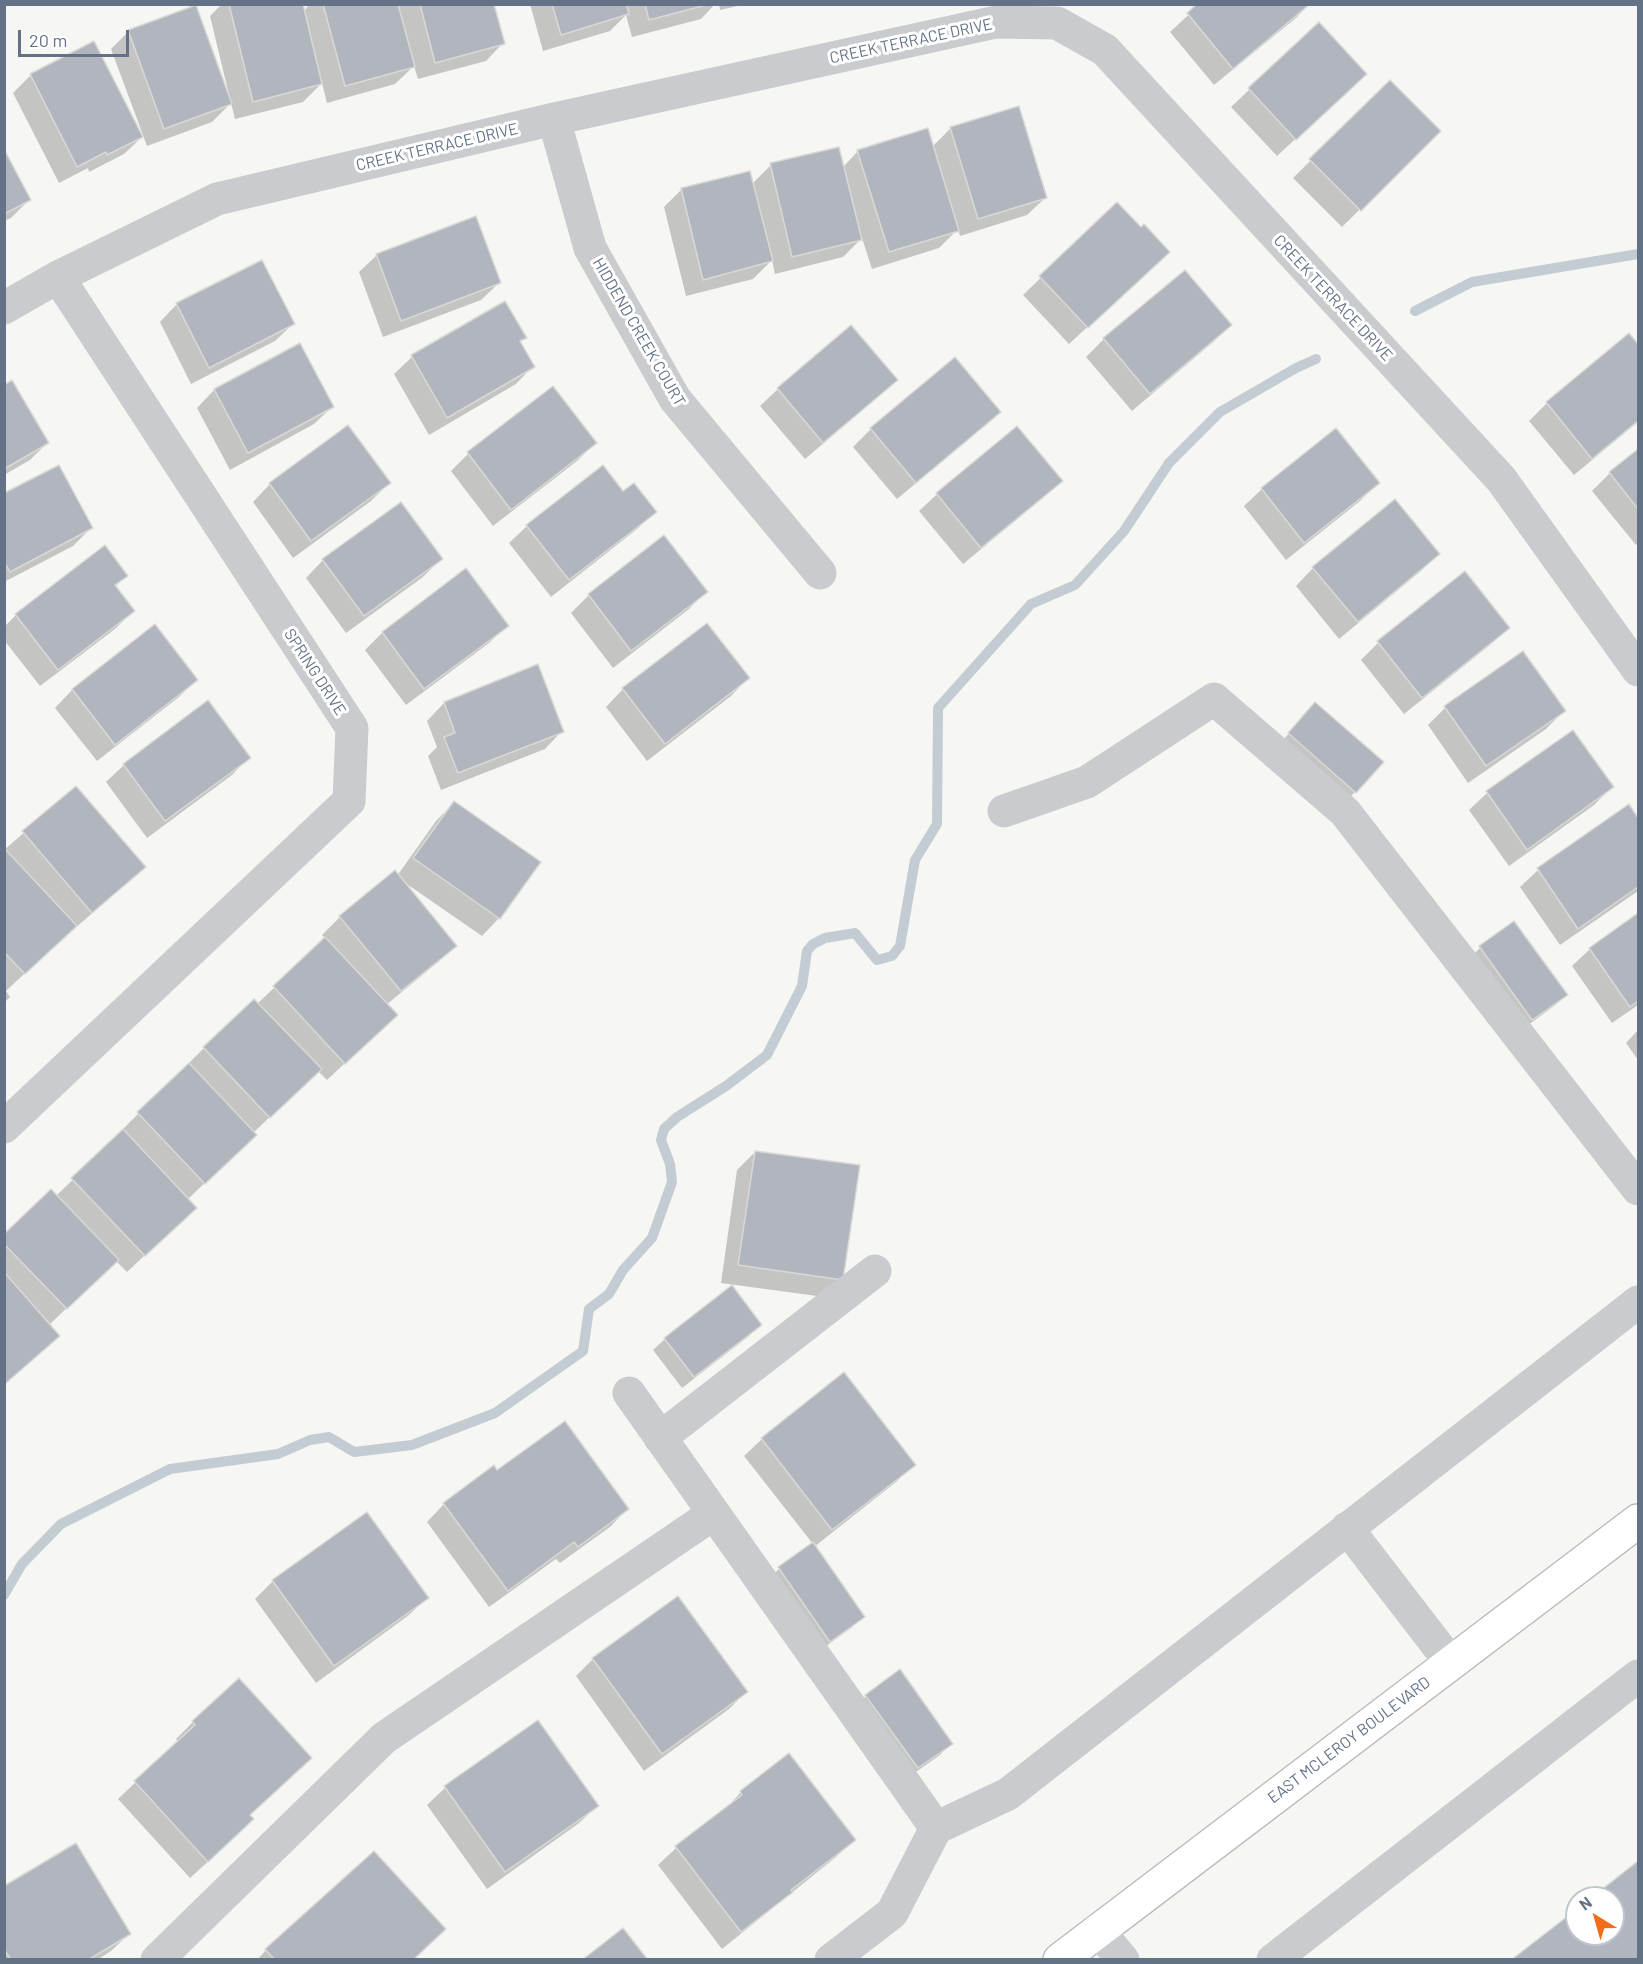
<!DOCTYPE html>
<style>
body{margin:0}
#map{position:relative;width:1643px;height:1964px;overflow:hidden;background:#f6f7f3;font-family:Barlow,sans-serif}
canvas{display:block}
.frame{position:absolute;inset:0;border:6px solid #647287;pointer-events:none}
.north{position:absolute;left:1565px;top:1886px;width:60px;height:60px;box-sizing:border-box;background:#fff;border:2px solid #c1c7cf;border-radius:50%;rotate:323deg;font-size:16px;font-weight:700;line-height:24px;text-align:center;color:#647287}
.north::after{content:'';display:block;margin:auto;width:21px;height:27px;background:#ef6d1b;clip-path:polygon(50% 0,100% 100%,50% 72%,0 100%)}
.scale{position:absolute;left:18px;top:30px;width:111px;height:27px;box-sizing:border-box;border:3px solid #647287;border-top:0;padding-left:8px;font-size:18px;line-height:21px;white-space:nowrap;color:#647287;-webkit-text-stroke:4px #fff;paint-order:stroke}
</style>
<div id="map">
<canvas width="1643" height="1964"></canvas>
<div class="frame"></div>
<div class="north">N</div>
<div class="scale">20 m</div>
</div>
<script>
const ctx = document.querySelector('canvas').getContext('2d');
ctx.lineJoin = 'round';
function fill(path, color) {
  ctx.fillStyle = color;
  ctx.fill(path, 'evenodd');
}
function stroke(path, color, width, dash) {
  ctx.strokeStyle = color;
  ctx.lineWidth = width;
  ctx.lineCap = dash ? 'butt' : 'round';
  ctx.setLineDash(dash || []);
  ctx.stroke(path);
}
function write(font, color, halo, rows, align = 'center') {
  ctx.font = font + ' Barlow,sans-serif';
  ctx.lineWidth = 6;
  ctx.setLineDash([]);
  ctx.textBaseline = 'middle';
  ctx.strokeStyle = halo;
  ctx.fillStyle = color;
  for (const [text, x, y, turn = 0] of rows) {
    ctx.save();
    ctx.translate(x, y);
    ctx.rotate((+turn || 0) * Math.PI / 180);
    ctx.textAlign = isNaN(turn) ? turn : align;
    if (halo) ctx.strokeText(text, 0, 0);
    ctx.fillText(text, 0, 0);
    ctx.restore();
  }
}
fill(new Path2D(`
 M222,4h79l2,8 7,-8h183l10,39 -17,18 -68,18 -4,-13 -19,18 -68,19 -5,-20 -19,19 -68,17 -4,-16 -19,19 -65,24 -36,-97 18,-18 99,69 2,-1 -20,-83z
 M530,4h185l-14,15 -69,18 -6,-22 -16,16 -67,20z
 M719,4h27l-26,6z
 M1200,4h109l-13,14 -82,67 -44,-53z
 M1319,24l28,67 -70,65 -46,-49z
 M94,43l47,93h2l-19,18 -35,18 -1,-4 -29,15 -46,-90 18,-18z
 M1390,82l49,49 -97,96 -49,-49z
 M951,128l94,70 -18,17 -67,21 -2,-7 -19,19 -67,21 -10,-31 -19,19 -68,17 -3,-14 -19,19 -67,17 -22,-89 17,-17 71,-6 19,-19 72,2 15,-16 74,-4z
 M4,153l25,47 -18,18 -7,3z
 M1117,204l33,65 -81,75 -46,-49z
 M377,255l122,28 -18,17 -98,37 -24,-65z
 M1184,272l46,53 -18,18 -80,68 -46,-54 18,-18z
 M177,304l116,20 -18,17 -84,43 -31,-62z
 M1629,335l9,12v75l-64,53 -45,-54 18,-18z
 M525,337l-5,6 13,23 -17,18 -87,51 -35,-61 18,-17z
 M299,345l33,62 -18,17 -84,46 -33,-62 17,-18z
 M955,359l44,53 -18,17 -84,70 -44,-52 18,-18z
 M896,380l-18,17 -73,62 -45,-53 18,-17z
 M4,387l44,55 -18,18 -26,15z
 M595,443l-18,18 -84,65 -42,-55 17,-17z
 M1638,451v92l-2,2 -44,-54 18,-18z
 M602,467l21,26 32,19 -18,17 -86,68 -42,-54 18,-17z
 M1061,481l-18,17 -80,66 -44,-53 18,-17z
 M389,483l-18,18 -78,57 -40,-56 17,-18z
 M1378,483l-18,18 -74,59 -42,-54 18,-17z
 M4,495l87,33 -18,18 -69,36z
 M664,537l42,54 -17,18 -76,59 -42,-55 18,-18z
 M1438,554l-17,17 -82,68 -43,-53 17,-18z
 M441,559l-18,18 -77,56 -40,-55 17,-18z
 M466,571l41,55 -18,17 -83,62 -41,-55 17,-17z
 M1465,573l43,55 -18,17 -86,69 -43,-54 17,-17z
 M126,575l-11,12 18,24 -18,18 -75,57 -36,-46v-13l12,-12z
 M155,626l41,54 -17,17 -82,64 -42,-53 17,-18z
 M537,666l25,65 -17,18 -104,41 -13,-34 9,-9 -10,-26 17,-18z
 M748,678l-17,18 -84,65 -41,-54 17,-18z
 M208,702l41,55 -17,18 -85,63 -41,-56 18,-17z
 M1445,708l119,3 -18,18 -78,54 -40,-58z
 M1304,716l51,76 -11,11 -66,-57z
 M1572,732l40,55 -18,18 -85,61 -40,-56 18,-17z
 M76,788l68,79 -18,17 -52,45 -1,-1 -67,63 4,6 -6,6v-153z
 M454,803l45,115 -17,18 -81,-56 54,66 -18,17 -51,42 -8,27 -51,48 -9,-9 -65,62 -16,19 -50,48 -10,25 -50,47 -11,-11 -67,64 9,11 -54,49v-149l52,-40 66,-64 -1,-1 83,-83 50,-47 3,3 69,-65 -4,-4 18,-18 54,-45 3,4 39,-55z
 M1629,806l9,14v71l-78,54 -40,-58 18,-17z
 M1638,915v90l-26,18 -40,-57 18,-17z
 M1514,923l52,72 -12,11 -34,25 -51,-72 11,-11z
 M1638,1030v30l-12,-17z
 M755,1152l87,127 -18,18 -103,-14 16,-113z
 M732,1288l28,37 -11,11 -67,52 -29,-38 12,-11z
 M762,1439l152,26 -18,17 -82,65 49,70 -12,11 -33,24 -51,-72 12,-11 34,-25 -69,-88z
 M497,1472l130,37 -17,18 -50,36 -4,-4 -67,48 -62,-85 17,-18z
 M366,1514l61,84 -18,17 -93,68 -61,-84 18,-18z
 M593,1659l153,33 -17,17 -85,62 -68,-95z
 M239,1680l10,135 -14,22 -45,41 -72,-79 60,-57 -2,-3 17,-17z
 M866,1696l85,47 -11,12 -34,24 -52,-72z
 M538,1722l59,84 -18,17 -92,66 -60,-84 18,-17z
 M741,1792l113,48 -18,17 -114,92 -64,-84 18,-17 48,-37z
 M1638,1863v97h-124l63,-49v23h36v-36h-20z
 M4,1887l125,47 -18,17 -14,9h-93z
 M266,1950l146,10h-155z`), '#0003');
stroke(new Path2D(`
 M1415,311l57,-29 166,-28
 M4,1595l18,-31 39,-40 109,-55 108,-15 32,-14 19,-3 25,15 58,-7 83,-32 88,-62 6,-42 20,-15 14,-24 29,-32 20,-56 -2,-18 -9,-24 3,-11 13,-12 49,-31 41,-31 35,-69 5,-35 6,-7 12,-6 30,-5 22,27 15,-4 8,-10 15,-86 22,-36 1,-116 93,-104 44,-19 49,-54 45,-68 51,-51 76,-44 20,-9`), '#c4ccd3', 10);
const building = new Path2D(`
 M229,4h74l19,80 -69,18z
 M323,4h75l17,63 -70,19z
 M420,4h74l11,40 -70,19z
 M552,4h74l3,10 -68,21z
 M645,4h65l-61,16z
 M1197,4h113l-77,65 -46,-56z
 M196,5l36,99 -68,25 -36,-99z
 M1319,22l48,52 -71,66 -48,-52z
 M94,41l49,96 -36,18 -1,-3 -29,15 -47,-93z
 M1390,80l51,51 -80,80 -52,-52z
 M1019,106l28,92 -69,21 -28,-92z
 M928,128l31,103 -70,21 -32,-102z
 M839,147l23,93 -70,17 -22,-94z
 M4,149l27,51 -27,14z
 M750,171l23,90 -70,19 -22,-92z
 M1117,202l24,25 3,-3 26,28 -82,76 -49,-52z
 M476,216l25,67 -100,38 -25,-67z
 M262,260l33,64 -86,44 -33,-65z
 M1185,270l47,55 -82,69 -47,-56z
 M505,301l22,37 -7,3 15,26 -88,51 -36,-63z
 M851,325l47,55 -75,63 -46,-55z
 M1629,333l9,11v77l-46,38 -46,-57z
 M300,343l34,64 -86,46 -34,-64z
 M955,357l46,55 -85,71 -46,-55z
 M12,380l37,63 -45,26v-84z
 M553,386l44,57 -86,67 -44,-58z
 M348,425l43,58 -80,58 -42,-58z
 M1017,426l46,55 -82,67 -45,-55z
 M1336,428l44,55 -76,60 -43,-55z
 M1638,449v60l-29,-37z
 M59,465l34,63 -83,44 -6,-10v-69z
 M603,465l20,26 11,-8 23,29 -88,68 -43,-55z
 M1395,499l45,55 -82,68 -46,-55z
 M401,502l42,57 -79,57 -42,-57z
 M664,535l44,57 -77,59 -43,-57z
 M105,545l23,31 -13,9 20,26 -77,59 -43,-56z
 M466,568l43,58 -85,63 -42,-57z
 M1465,571l45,57 -88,70 -45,-57z
 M707,623l43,55 -85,66 -43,-56z
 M155,624l43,56 -83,65 -43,-56z
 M1523,651l43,60 -80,55 -42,-60z
 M538,664l26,68 -106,41 -14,-36 11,-4 -11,-31z
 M208,700l43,58 -86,63 -42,-57z
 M1315,702l69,60 -28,31 -68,-60z
 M1573,730l41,57 -87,63 -41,-59z
 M76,786l70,81 -54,46 -70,-82z
 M454,801l87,61 -41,57 -87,-61z
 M1629,804l9,14v69l-60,42 -41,-61z
 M4,848l73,78 -52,48 -21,-22z
 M395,870l62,76 -56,45 -62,-75z
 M1638,913v88l-8,6 -41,-59z
 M1514,921l54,74 -36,25 -53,-74z
 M325,937l73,78 -53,49 -72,-78z
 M254,999l68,70 -52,49 -67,-71z
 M189,1063l68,72 -52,49 -68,-72z
 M123,1129l74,79 -52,48 -74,-78z
 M755,1151l105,14 -17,115 -105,-15z
 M51,1189l68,71 -52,49 -63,-65v-10z
 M4,1272l56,64 -54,47 -2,-1z
 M732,1285l30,40 -68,52 -30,-39z
 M844,1372l72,93 -84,65 -71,-92z
 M565,1421l64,88 -51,38 -4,-5 -66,49 -65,-88 51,-38 3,5z
 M367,1512l62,86 -95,68 -62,-86z
 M813,1542l52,75 -35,25 -52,-75z
 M678,1596l70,96 -86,62 -70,-96z
 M900,1669l53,75 -35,24 -53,-73z
 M239,1678l73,80 -62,57 4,4 -46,43 -74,-81 61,-56 -3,-4z
 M538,1720l61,86 -94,66 -61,-86z
 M789,1753l67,87 -65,50 2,2 -52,40 -66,-86 67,-51 -2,-4z
 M76,1843l55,91 -43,26h-77l-7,-11v-63z
 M374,1851l72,78 -33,31h-138l-10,-11z
 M1638,1861v99h-127l66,-51v25h36v-36h-22z
 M623,1928l25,32h-66z`);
fill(building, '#b1b6be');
stroke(building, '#d8d8d6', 1.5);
const major = new Path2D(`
 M1060,1960l578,-439`);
stroke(major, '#b9bcc1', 36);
stroke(new Path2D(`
 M554,119l36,129 85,151 145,174
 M4,308l54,-31 159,-78 337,-80 442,-97 61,1 48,27 396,429 137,191
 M1004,811l83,-29 127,-83 131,113 293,377
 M4,1127l345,-326 3,-73 -294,-451
 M629,1393l307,435
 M660,1438l215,-167
 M1347,1528l104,135
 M1098,1930l25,30
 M157,1960l227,-222 329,-224
 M831,1960l61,-47 44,-85 72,-34 630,-492
 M1273,1960l365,-284`), '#c9cbcf', 33);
stroke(major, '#fff', 33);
write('16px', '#647287', '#fff', [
 ["CREEK TERRACE DRIVE",911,41,-12],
 ["CREEK TERRACE DRIVE",437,147,-13],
 ["CREEK TERRACE DRIVE",1333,298,47],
 ["HIDDEND CREEK COURT",639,332,60],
 ["SPRING DRIVE",315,672,57],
 ["EAST MCLEROY BOULEVARD",1349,1740,-37]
]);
</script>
